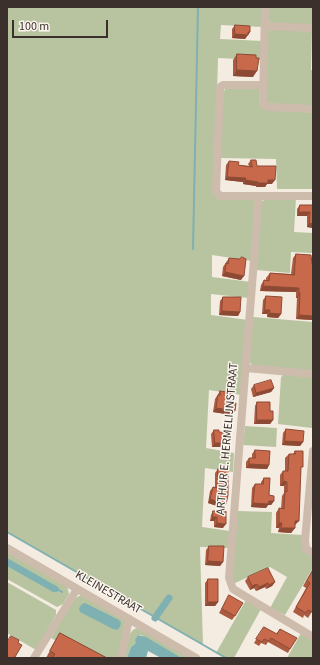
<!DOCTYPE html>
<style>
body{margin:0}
#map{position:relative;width:320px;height:665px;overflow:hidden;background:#f4ebe1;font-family:"Source Sans 3",sans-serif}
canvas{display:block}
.frame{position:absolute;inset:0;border:8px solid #3b302b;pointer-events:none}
.scale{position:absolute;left:12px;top:20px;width:96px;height:18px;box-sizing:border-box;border:2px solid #3b302b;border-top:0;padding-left:5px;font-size:12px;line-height:14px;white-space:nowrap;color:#3b302b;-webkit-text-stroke:3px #fbf5ee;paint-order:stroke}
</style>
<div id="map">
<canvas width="320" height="665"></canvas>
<div class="frame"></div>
<div class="scale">100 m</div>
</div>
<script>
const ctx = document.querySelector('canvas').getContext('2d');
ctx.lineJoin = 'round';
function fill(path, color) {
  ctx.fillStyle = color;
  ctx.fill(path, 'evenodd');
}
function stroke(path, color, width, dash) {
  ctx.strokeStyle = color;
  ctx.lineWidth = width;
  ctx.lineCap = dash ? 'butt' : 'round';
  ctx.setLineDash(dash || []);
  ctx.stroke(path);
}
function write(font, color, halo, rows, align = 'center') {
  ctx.font = font + ' "Source Sans 3",sans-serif';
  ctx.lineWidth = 3;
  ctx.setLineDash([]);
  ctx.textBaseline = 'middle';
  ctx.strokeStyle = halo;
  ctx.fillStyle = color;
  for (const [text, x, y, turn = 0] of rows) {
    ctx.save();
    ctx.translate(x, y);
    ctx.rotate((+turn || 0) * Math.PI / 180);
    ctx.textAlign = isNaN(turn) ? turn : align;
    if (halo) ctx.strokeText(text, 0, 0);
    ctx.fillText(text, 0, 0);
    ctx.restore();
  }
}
fill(new Path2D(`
 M7,7h256l-1,20 -41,-2 -1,14 43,2 -1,19 -44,-2 -4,137 3,1 38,3 -3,62 -40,-6v22l39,5 -2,16 -38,-4v21l37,5 -6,75 -33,-5 -3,58 28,5 -1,19 -28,-4 -3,59 28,4 -2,17 -28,-1 3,98 -196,-113z
 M267,7h46v18l-43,-2 -3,-3z
 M272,29l40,2 -1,39h2v38l-47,-5 1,-72z
 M260,87l-1,14 1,5 53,7v76h-36l-1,-30 -56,-1 3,-65 2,-4z
 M268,198h28l-2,34 19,1v20l-22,-1 -1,21 -34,-3 5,-67 3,-3z
 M253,317l60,5v49l-58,-5 -4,-2 -2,-3z
 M284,374l29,3 -1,51 -34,-4 3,-47z
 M245,426l32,2 -1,19 -33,-2z
 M237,511l35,1 -1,21 31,2 11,21v12l-28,47 -15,-7 17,-31 -17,-10 -37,17 -1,-6z
 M7,550l60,36 2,8 -6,10 -6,3 -50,-28z
 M7,582l49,28v5l-20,35 -29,-17z
 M81,595l43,25 2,3 -7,35h-28l-40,-20 23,-39z
 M246,600l15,9 -27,49h-8l-10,-5z
 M137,628l55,30h-10l-41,-23h-3l-2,8 -5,4 -4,11h-3c2,-9 3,-28 13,-30z
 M301,633l12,7v18h-26z`), '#b8c4a0');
fill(new Path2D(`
 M7,558l51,29 1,2 -2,3h-4l-46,-26z
 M85,603l34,17 2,3 -1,4 -3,3 -4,-1 -33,-17 -1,-4 3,-4z
 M138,635l8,2 36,21h-21l-13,-7 -2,7h-19l4,-11 5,-4 -1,-3z`), '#7fb0b2');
stroke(new Path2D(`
 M193,249l5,-242
 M7,532l219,126
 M57,589l5,3`), '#7fb0b2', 2);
stroke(new Path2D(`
 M155,618l14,-20`), '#7fb0b2', 7);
stroke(new Path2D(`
 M265,7l-2,98 7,2 43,2
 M265,26l48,2
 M263,85h-40l-3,2 -4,104 4,5h93
 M259,196l-30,382 4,11 80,48
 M246,368l67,6
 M313,451l-8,89 1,9 7,4
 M7,548l189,110
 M34,658l43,-69
 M121,658l8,-39`), '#cdbbac', 8);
fill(new Path2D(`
 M235,25l15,7 -5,7 -13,-1v-9z
 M313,38v31h-1z
 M237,54l19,4 -3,19 -20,-1v-16z
 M251,160l21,24h-5l-2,3h-9v-1l-13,-2v-2l-18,-2 1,-15 3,-4 9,4 11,1 -1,-2z
 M300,205h13v23l-6,-1v-11h-10v-7z
 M296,254l17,66 -17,-1 1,-21h-1v-6l-36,-1 1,-6 3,-5h2v-2l4,-5 21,1 2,-16z
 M229,258l12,22 -19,-4 1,-9z
 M266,296l15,18 -3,4 -11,-1v-3h-5l1,-14z
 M223,297l17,15 -2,4 -19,-1 1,-14z
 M254,385l20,3 -3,4 -18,5 -2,-8z
 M220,391l10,10 2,14 -19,-3 2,-13z
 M257,402l13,9 3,9 -3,4h-16l1,-18z
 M286,429l17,13 -3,4 -18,-1 1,-12z
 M214,430l5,2 7,15h-14l-1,-13z
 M255,450l14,15 -2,4 -21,-1v-6l3,-4h3v-4z
 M295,451l6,19 -6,55v3l-4,5 -13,-1 1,-4h-3v-15l3,-5 2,1 1,-13 2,-3v-7h-4v-11l3,-4h2v-13l4,-4h4z
 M218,469l8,35 -3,4 -15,-5 2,-12 3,-4h2v-14z
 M264,478l5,17 5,6 -3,4h-3l-2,3 -15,-1 1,-19 3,-4h6v-2z
 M213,511l10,17 -9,-1v-6h-4l1,-6z
 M209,546l14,16 -3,4 -15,-1 1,-15z
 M313,569v41l-5,8 -4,-3 -1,3 -10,-6 13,-24 -3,-2z
 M248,577l27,5 -3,4 -6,3 -1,-2 -9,4 -2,-3 -4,2 -5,-9z
 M208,579l10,23 -3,4h-10v-23z
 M229,595l6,21 -3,4 -13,-7z
 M264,627l12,7 4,-5 10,20 -2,4 -20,-11 -2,3 -5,-2 -2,3 -5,-3z
 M60,633l47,25h-61l9,-17z`), '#ac5a40');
fill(new Path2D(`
 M248,32h2l-5,7 -13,-1 3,-4z
 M237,70l20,1 -4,6 -20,-1z
 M227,177l19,1 -3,4 -18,-2z
 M245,180l13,2 -2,4 -13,-2z
 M268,180h7l-3,4h-5l-2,3h-9l2,-4z
 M299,212h11l-3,4h-10z
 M309,223l4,1v4l-6,-1z
 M225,272l19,4 -3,4 -19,-4z
 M263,286l36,2 -3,4 -36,-1z
 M299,293h1l-3,5h-1z
 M265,310h5l-3,4h-5z
 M222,311l18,1 -2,4 -19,-1z
 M269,313l12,1 -3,4 -11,-1z
 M299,315l14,1v4l-17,-1z
 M274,388l-3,4 -18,5 3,-4z
 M216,408l19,3 -3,4 -19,-3z
 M257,420h16l-3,4h-16z
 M285,441l18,1 -3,4 -18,-1z
 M215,443h13l-2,4h-14z
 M249,464l20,1 -2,4 -21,-1z
 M283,481l4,1 -3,4h-4z
 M210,499l16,5 -3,4 -15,-5z
 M269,501h5l-3,4h-3l-2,3 -15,-1 2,-4z
 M213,517h4l-3,4h-4z
 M295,521h4l-4,4h-3z
 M217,523l9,1 -3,4 -9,-1z
 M279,523h3l-3,5h-3z
 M281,528h14l-4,5 -13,-1z
 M208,561l15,1 -3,4 -15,-1z
 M275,582l-3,4 -6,3 3,-4z
 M268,583l-3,4 -9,4 3,-4z
 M257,584l-3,4 -4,2 2,-4z
 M208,602h10l-3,4h-10z`), '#8c4a34');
const building = new Path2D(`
 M235,25l15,1v6h-2v3l-13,-1z
 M237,54l19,1v3h3l-2,13 -20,-1z
 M251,160h5l1,6h19l-1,14h-7v3h-10v-1l-13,-2 1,-2 -19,-1 2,-16 10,1 -1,3 14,2z
 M300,205h13v19l-4,-1 1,-11h-11z
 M296,254l15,1 1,9h1v52l-14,-1 1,-22h-1v-5l-36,-2 1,-6 5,1 1,-8 24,2z
 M242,257l4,2 -2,17 -19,-4 1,-9 2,1 1,-6 10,1z
 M266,296l16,1 -1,17 -12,-1 1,-3h-5z
 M223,297h18l-1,15 -18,-1z
 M271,380l3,8 -18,5 -2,-8z
 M220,391l12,2 -1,8h-3h5l-1,2h4l-1,8 -19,-3 2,-13h2z
 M257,402h13v9h3v9h-16z
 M286,429l18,2 -1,11 -18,-1z
 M214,430h5v2l10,1 -1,10h-13z
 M255,450l15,1 -1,14 -20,-1v-6h6z
 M295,451h8v16h-2l-2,54h-4v7h-14l1,-5h-3v-15l5,1 1,-18 2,1v-10l-4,-1v-10h5l1,-17h6z
 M218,469l10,1v25l-2,9 -16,-5 3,-12 4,1z
 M264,478h6l-1,17 5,1v5h-5l-1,3 -15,-1 2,-19h8z
 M213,511h13v13l-9,-1v-6h-4z
 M209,546h15l-1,16 -15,-1z
 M268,568l7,14 -6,3 -1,-2 -9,4 -2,-3 -5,2 -4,-9z
 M313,570v40l-1,2 -4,-2 -2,3 -10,-6 14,-24 -3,-2z
 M208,579h10v23h-10z
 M229,595l14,8 -8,13 -13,-7z
 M264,627l13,7 3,-5 17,9 -7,11 -19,-11 -2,3 -5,-2 -2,3 -6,-3z
 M60,633l47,25h-55l3,-4 -5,-3z
 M11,636l8,4 -1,3 4,2 -7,12 2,1h-10v-16z`);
fill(building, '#c8694b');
stroke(building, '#8c4a34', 1);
write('12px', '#3b302b', '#fbf5ee', [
 ["ARTHUR E. HERMELIJNSTRAAT",228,439,-85],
 ["KLEINESTRAAT",108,593,30]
]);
</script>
